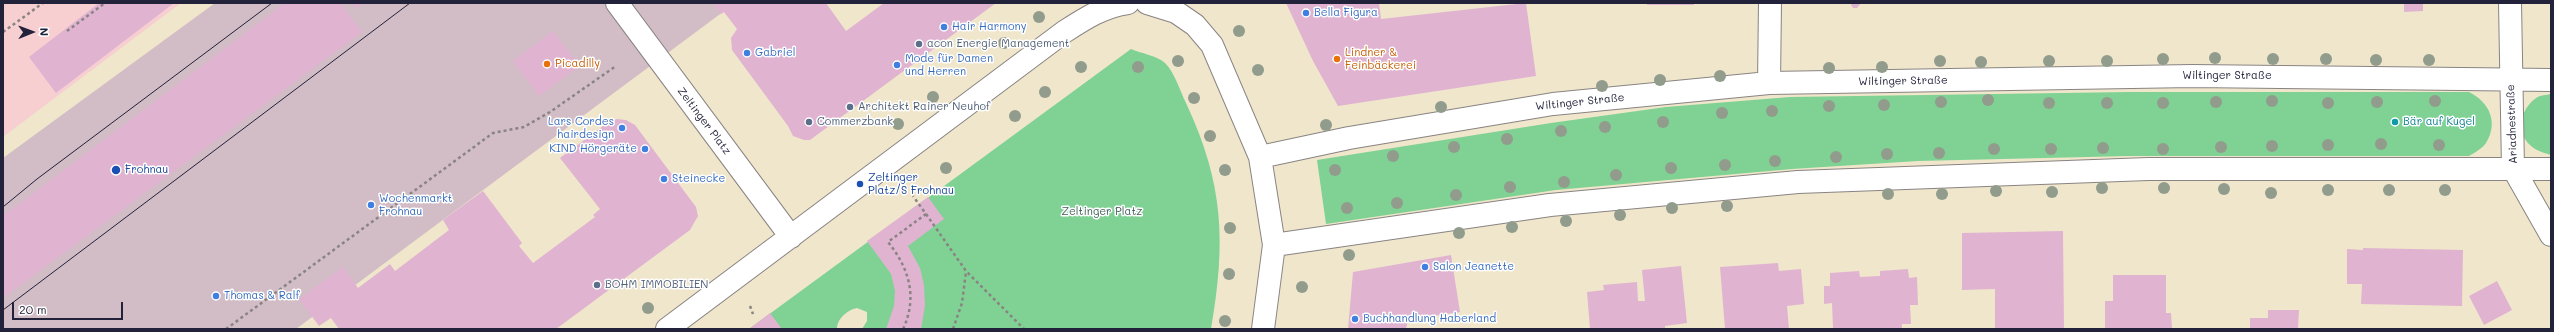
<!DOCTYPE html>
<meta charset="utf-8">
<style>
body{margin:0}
#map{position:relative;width:2554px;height:332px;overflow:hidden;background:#f0e6cb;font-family:Mali,sans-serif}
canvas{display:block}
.frame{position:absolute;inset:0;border:4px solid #22223b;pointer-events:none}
.north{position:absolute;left:12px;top:12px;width:40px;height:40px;-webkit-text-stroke:3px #fff;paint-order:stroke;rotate:89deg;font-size:11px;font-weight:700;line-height:16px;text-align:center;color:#22223b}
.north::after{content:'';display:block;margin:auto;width:14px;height:18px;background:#22223b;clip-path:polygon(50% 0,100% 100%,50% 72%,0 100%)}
.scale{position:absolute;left:12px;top:302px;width:111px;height:18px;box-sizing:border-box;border:2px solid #22223b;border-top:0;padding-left:5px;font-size:12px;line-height:14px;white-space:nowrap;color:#22223b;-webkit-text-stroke:3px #fff;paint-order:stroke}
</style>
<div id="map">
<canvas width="2554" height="332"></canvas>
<div class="frame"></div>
<div class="north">N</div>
<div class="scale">20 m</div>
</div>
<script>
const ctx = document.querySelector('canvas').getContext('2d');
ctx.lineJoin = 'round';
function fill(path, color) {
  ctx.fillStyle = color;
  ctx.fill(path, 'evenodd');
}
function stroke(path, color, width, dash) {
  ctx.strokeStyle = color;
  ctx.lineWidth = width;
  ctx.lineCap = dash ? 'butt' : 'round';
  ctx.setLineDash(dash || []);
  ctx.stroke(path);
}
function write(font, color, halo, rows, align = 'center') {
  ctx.font = font + ' Mali,sans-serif';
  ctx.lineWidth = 3;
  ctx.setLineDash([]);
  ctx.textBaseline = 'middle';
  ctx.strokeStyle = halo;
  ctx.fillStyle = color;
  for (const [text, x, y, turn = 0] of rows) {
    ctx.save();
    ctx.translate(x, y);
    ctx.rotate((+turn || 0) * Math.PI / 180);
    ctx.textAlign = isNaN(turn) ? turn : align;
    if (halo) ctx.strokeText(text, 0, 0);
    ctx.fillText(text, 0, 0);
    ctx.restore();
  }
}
fill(new Path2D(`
 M3,3h178l-178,134z`), '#f7cfd1');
fill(new Path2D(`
 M215,3h520l-439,326h-293v-171z`), '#d2bdc6');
fill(new Path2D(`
 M1131,49c9,4 27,7 34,14 10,10 15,28 21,40 38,81 40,139 25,226h-349l5,-8v-9l-10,-4c-10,2 -20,11 -20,21h-88z
 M2130,92h339c20,10 30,30 17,51 -3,5 -12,10 -17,13h-340l-211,5 -126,8 -236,21 -230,34 -9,-64 234,-37 115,-16 124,-10z
 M2551,94v61c-10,-3 -20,-6 -26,-16 -9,-13 -1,-33 11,-41 4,-3 11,-3 15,-4z`), '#7fd293');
fill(new Path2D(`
 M99,3h75l-118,90 -27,-36z
 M285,3h55l22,29 -359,266v-82z
 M352,3h11l-7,5z
 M713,3h113l20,28 38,-28h116h-4l-186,137h-6l-11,-4 -5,-10 -56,-76 -1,-12 6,-9 -13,-17 -3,2z
 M1286,3h93l2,16 145,-16 10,73 -198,30 -25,-45z
 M1647,3h47v2h-47z
 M1850,3h11l-4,5h-4z
 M2404,3h19v8l-19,1z
 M553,31l27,35 -41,30 -26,-35z
 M617,119l9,1 9,5 61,82 2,9 -8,14 -134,99h-217l-8,-11 -12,8 -20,-27 44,-32 15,21 32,-24 5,7 54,-41 -6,-10 40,-29 39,52 -3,3 14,17 62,-46 -2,-2 7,-6 -40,-51 47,-35z
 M928,197l16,22 -36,27 12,22 4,17 1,21 -4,23h-35l8,-23 1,-15 -4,-17 -24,-33z
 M2063,231l1,98h-69v-40l-33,1v-57z
 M2363,248l100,2 -1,56 -101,-2 1,-20h-15v-35l16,1z
 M1451,255l9,57 -52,8 -2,9h-58l5,-57z
 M1778,263l1,8 22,-2 3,35 -17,2 2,23h-64l-5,-62z
 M1681,266l6,57 -22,3v3h-75l-3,-37 17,-2 -1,-5 34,-3 1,19h7l-3,-31z
 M1908,269l1,9 8,-1 1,28h-8l1,19h-9v5l-69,-1 -1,-25 -8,1v-18h6v-13l29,-2 1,6 20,-1v-5z
 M2113,275h53v38h5l1,16h-67v-28h8z
 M2497,281l15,29 -28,15 -15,-29z
 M2268,310h31l-1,19h-48v-11h18z
 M770,313l12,16h-33z`), '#e0b3d1');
const minor = new Path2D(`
 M617,3l174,234
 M1147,3l29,9 19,13 17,20 48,112 14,88 -11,84
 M2510,3l3,165 38,67
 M1769,83l1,-80
 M1260,157l89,-19 204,-34 216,-21 423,-7 359,4
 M1274,245l276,-40 248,-23 350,-13h403
 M667,329l397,-297c20,-13 40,-26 64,-29`);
stroke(minor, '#898483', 24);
stroke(new Path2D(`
 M67,31l38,-28
 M3,32l40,-29
 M926,214l40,57 58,58
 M750,306l3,8
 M226,329l267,-196 31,-6 26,-15 66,-46
 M903,329c15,-32 6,-61 -15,-87l38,-28 -13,-18
 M953,329l9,-26 4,-31`), '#898483', 2.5, [3, 3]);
stroke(minor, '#fff', 22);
stroke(new Path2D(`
 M3,207l34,-28 235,-176
 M3,310l407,-307`), '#22223b', 1);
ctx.fillStyle = '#919c8d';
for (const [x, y] of [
 [1039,17],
 [1239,31],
 [1004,43],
 [2215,58],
 [2163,59],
 [2273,59],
 [2326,59],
 [2376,60],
 [2429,60],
 [1178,61],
 [1940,61],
 [2049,61],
 [2107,61],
 [1981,62],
 [1081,67],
 [1138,67],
 [1882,67],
 [1829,68],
 [1258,70],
 [1720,76],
 [1660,80],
 [1602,86],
 [1045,92],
 [933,97],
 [1194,98],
 [1988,100],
 [2272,101],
 [2435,101],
 [1941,102],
 [2216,102],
 [2377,102],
 [2049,103],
 [2107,103],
 [2163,103],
 [2328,103],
 [1884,105],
 [1829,106],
 [1441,107],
 [1772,111],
 [1722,113],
 [1015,116],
 [1663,122],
 [898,124],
 [1326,125],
 [1605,127],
 [1561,131],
 [1210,136],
 [1507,139],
 [2381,144],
 [2328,145],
 [2439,145],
 [2272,146],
 [1454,147],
 [2221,147],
 [2103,148],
 [1994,149],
 [2051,149],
 [2163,149],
 [1939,153],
 [1887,154],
 [1393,156],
 [1836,157],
 [1775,161],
 [1725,165],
 [946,168],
 [1671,168],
 [1225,170],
 [1335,170],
 [1616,175],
 [1564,182],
 [1510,187],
 [2102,188],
 [2164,188],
 [2224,189],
 [2328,190],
 [2389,190],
 [2445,190],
 [1996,191],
 [2052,192],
 [2271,193],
 [1888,194],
 [1942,194],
 [1456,195],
 [1397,203],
 [1727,206],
 [1347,208],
 [1672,208],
 [1620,215],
 [1566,221],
 [1512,227],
 [1230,228],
 [1459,233],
 [1349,255],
 [1229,274],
 [1302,287],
 [648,308],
 [1225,321]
]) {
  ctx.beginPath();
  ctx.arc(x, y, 6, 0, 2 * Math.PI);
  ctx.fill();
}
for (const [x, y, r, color] of [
 [1306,13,4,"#3f7fe0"],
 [944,27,4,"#3f7fe0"],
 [919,44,4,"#5c6f8a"],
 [747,53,4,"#3f7fe0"],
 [1337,59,4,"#e8710a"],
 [547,64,4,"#e8710a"],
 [897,65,4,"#3f7fe0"],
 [850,107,4,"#5c6f8a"],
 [809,122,4,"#5c6f8a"],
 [2395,122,4,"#0f9aa8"],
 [622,128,4,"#3f7fe0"],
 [645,149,4,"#3f7fe0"],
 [116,170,5,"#1a4fb4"],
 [664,179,4,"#3f7fe0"],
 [860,184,4,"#1a4fb4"],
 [371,205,4,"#3f7fe0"],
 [1425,267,4,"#3f7fe0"],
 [597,285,4,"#5c6f8a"],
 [216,296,4,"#3f7fe0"],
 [1355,319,4,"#3f7fe0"]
]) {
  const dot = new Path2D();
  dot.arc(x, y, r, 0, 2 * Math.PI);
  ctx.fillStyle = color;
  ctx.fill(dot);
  stroke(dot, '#fff', 1.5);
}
write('11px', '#366cbe', '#fff', [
 ["Bella Figura",1314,13],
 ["Hair Harmony",952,27],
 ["Gabriel",755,53],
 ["Mode für Damen",905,59],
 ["und Herren",905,72],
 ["Lars Cordes",614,122,"right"],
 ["hairdesign",614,135,"right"],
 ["KIND Hörgeräte",637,149,"right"],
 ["Steinecke",672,179],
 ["Wochenmarkt",379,199],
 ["Frohnau",379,212],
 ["Salon Jeanette",1433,267],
 ["Thomas & Ralf",224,296],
 ["Buchhandlung Haberland",1363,319]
], 'left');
write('11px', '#4e5e75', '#fff', [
 ["acon Energie Management",927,44],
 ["Architekt Rainer Neuhof",858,107],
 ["Commerzbank",817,122],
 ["BOHM IMMOBILIEN",605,285]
], 'left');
write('11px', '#c56008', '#fff', [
 ["Lindner &",1345,53],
 ["Feinbäckerei",1345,66],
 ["Picadilly",555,64]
], 'left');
write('11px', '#22223b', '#fff', [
 ["Wiltinger Straße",2227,76],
 ["Wiltinger Straße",1903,81,-1],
 ["Wiltinger Straße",1580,102,-6],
 ["Zeltinger Platz",704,121,53],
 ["Ariadnestraße",2512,124,-92]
]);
write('11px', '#0d838f', '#fff', [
 ["Bär auf Kugel",2403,122]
], 'left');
write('11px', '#164399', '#fff', [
 ["Frohnau",125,170],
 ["Zeltinger",868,178],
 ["Platz/S Frohnau",868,191]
], 'left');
write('11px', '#43605a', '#fff', [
 ["Zeltinger Platz",1102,212]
]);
</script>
